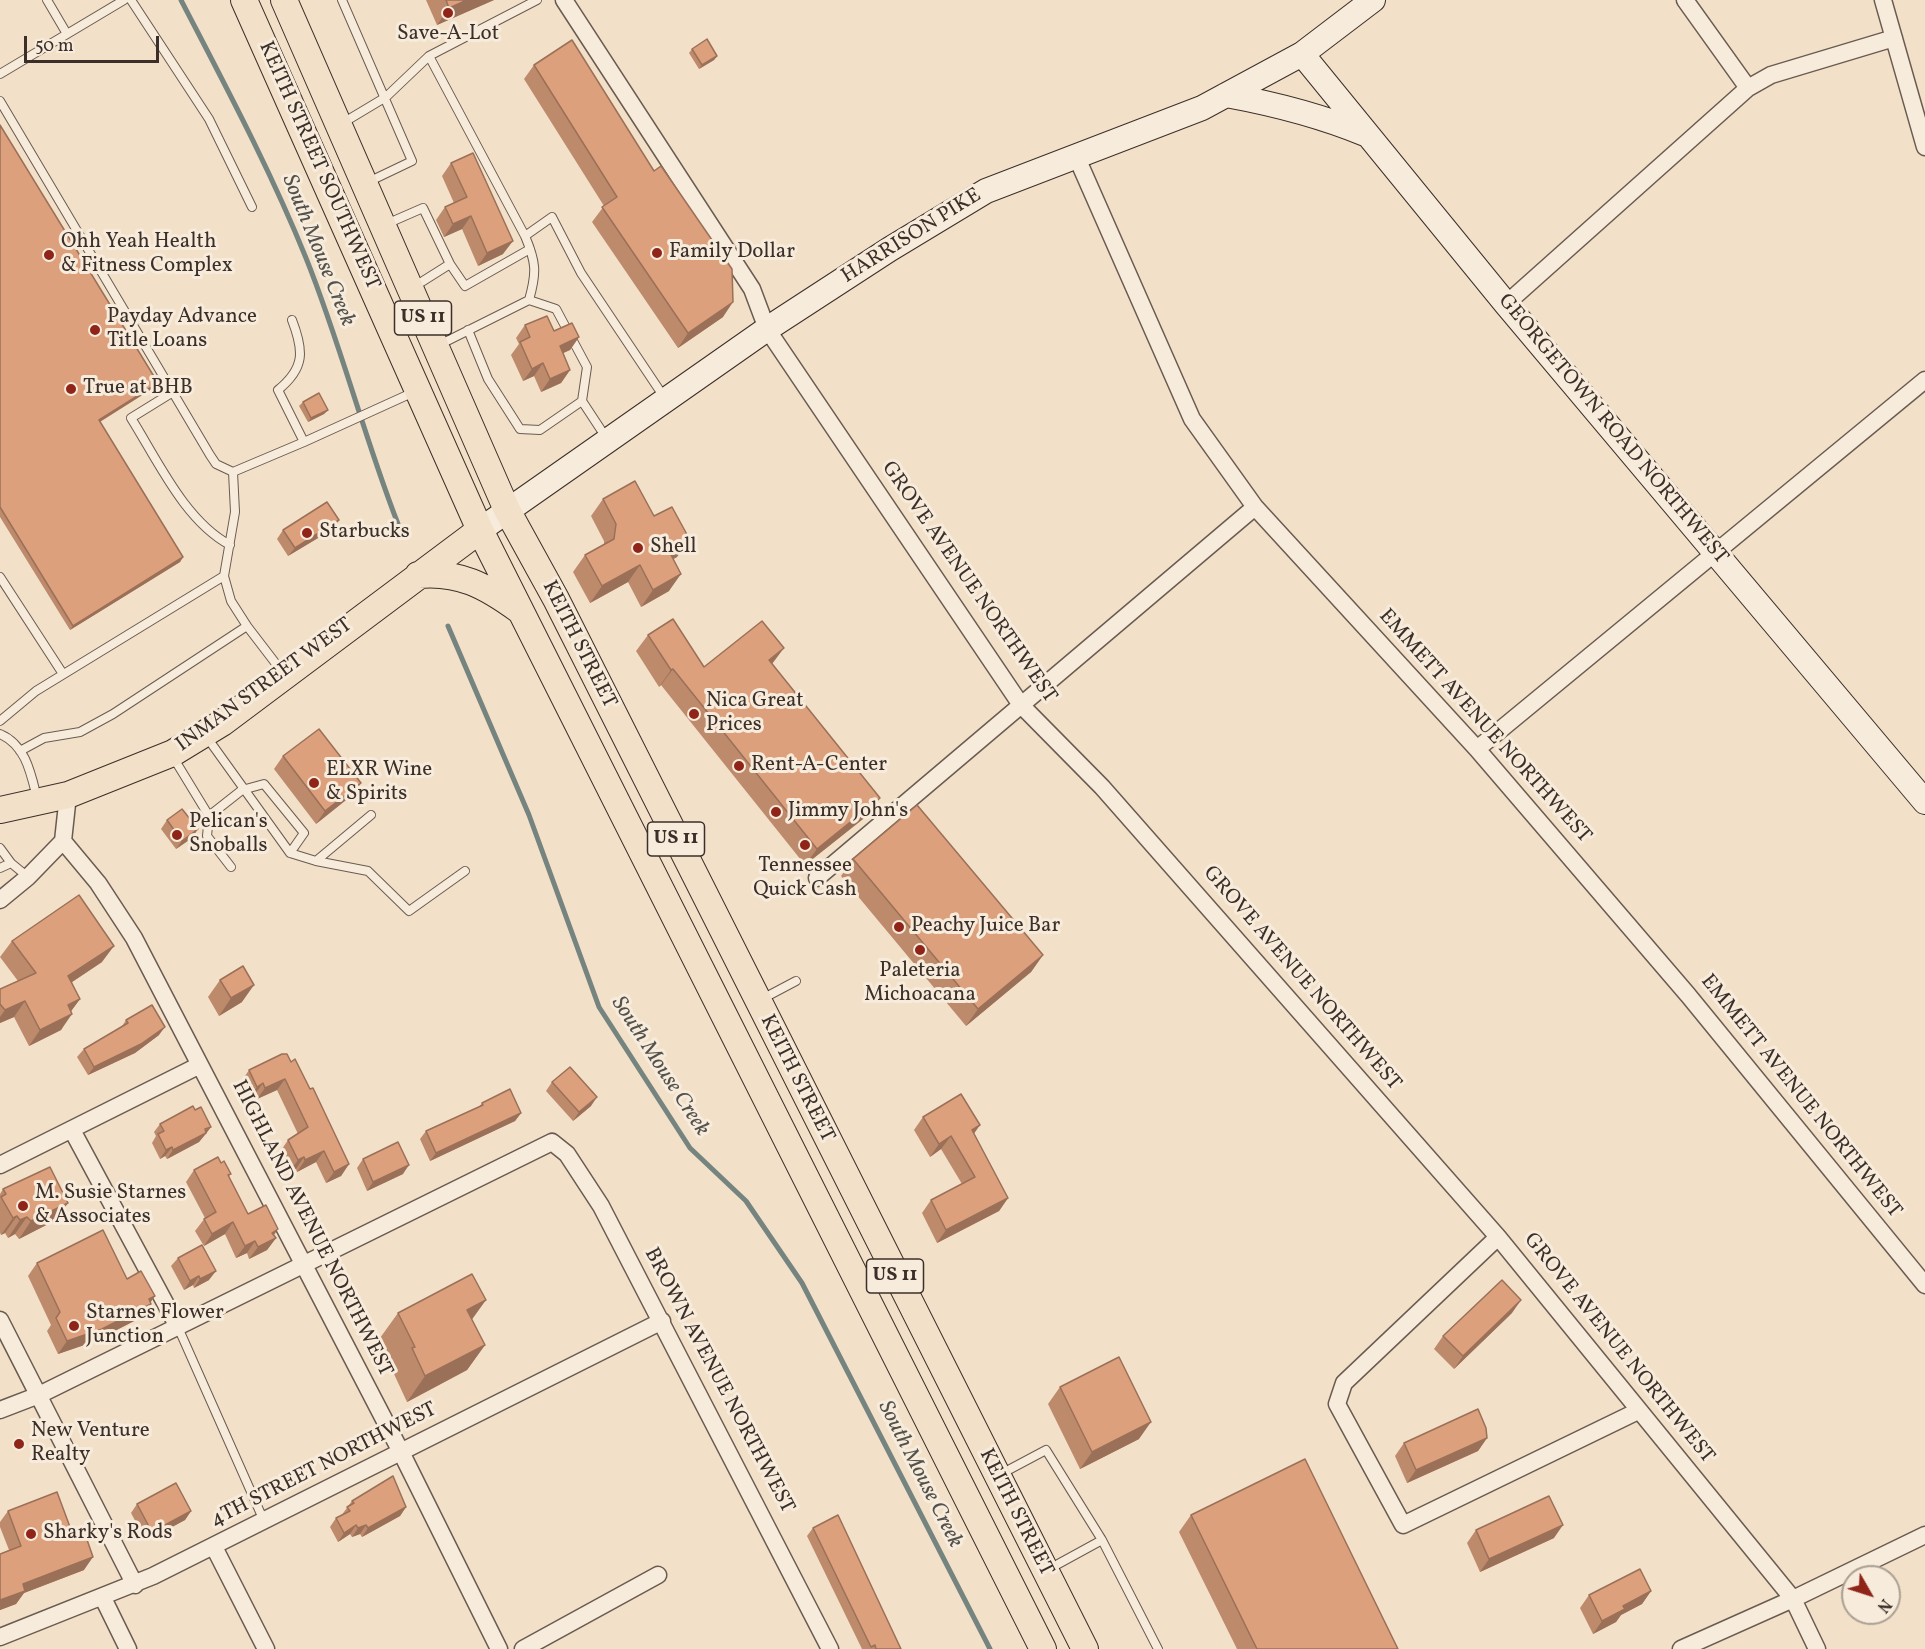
<!DOCTYPE html>
<style>
body{margin:0}
#map{position:relative;width:1925px;height:1649px;overflow:hidden;background:#f2e0c8;font-family:Vollkorn,serif}
canvas{display:block}
.north{position:absolute;left:1841px;top:1565px;width:60px;height:60px;box-sizing:border-box;background:#f7ebdb;border:2px solid #aca094;border-radius:50%;rotate:129deg;font-size:16px;font-weight:700;line-height:24px;text-align:center;color:#3c2f29}
.north::after{content:'';display:block;margin:auto;width:21px;height:27px;background:#8f2418;clip-path:polygon(50% 0,100% 100%,50% 72%,0 100%)}
.scale{position:absolute;left:24px;top:36px;width:135px;height:27px;box-sizing:border-box;border:3px solid #3c2f29;border-top:0;padding-left:8px;font-size:18px;line-height:21px;white-space:nowrap;color:#3c2f29;-webkit-text-stroke:4px #f7ebdb;paint-order:stroke}
</style>
<div id="map">
<canvas width="1925" height="1649"></canvas>
<div class="north">N</div>
<div class="scale">50 m</div>
</div>
<script>
const ctx = document.querySelector('canvas').getContext('2d');
ctx.lineJoin = 'round';
function stroke(path, color, width, dash) {
  ctx.strokeStyle = color;
  ctx.lineWidth = width;
  ctx.lineCap = dash ? 'butt' : 'round';
  ctx.setLineDash(dash || []);
  ctx.stroke(path);
}
function fill(path, color) {
  ctx.fillStyle = color;
  ctx.fill(path, 'evenodd');
}
function write(font, color, halo, rows, align = 'center') {
  ctx.font = font + ' Vollkorn,serif';
  ctx.lineWidth = 6;
  ctx.setLineDash([]);
  ctx.textBaseline = 'middle';
  ctx.strokeStyle = halo;
  ctx.fillStyle = color;
  for (const [text, x, y, turn = 0] of rows) {
    ctx.save();
    ctx.translate(x, y);
    ctx.rotate((+turn || 0) * Math.PI / 180);
    ctx.textAlign = isNaN(turn) ? turn : align;
    if (halo) ctx.strokeText(text, 0, 0);
    ctx.fillText(text, 0, 0);
    ctx.restore();
  }
}
stroke(new Path2D(`
 M181,0c44,85 89,169 125,258 35,87 58,179 92,266
 M448,626l81,189 70,192 91,141 56,53 56,82 188,366`), '#768480', 5);
const lane = new Path2D(`
 M47,0l20,34
 M131,0l78,119 43,88
 M342,0l70,161 -46,22
 M429,56l96,180 27,-19 29,56 83,124
 M0,74l124,-74
 M0,101l210,354 6,9 17,8 71,-30 -26,-52c27,-22 26,-39 14,-70
 M341,124l45,-27 43,-41 108,-56
 M384,225l39,-17 27,56
 M525,236c11,26 12,36 4,64
 M412,288l38,-24 15,22 65,-37
 M468,330l20,49 32,50 20,1 42,-29 25,38
 M439,345l90,-45 27,9 31,58 -5,34
 M173,392l-42,26c27,43 54,103 99,127
 M304,442l110,-50
 M233,472l2,40 -11,64 7,25 16,25
 M0,577l63,97
 M0,721l36,-30 188,-115
 M0,734c26,11 31,40 37,64
 M206,736l84,117 26,8 55,-46
 M20,751l24,-13 36,-6 33,-18 134,-88 36,47
 M173,757l36,59 33,-26 22,-6 40,49 -14,20
 M209,816l-2,20 24,31
 M0,848l11,15 17,14
 M316,861l52,10 41,40 56,-40
 M0,868l11,-5
 M762,999l34,-18
 M177,1325l87,196
 M999,1475l47,-25 56,90
 M1049,1569l53,-29 56,109`);
const street = new Path2D(`
 M564,0l188,289 15,40 254,376 81,82 396,450 295,362 24,50
 M1685,0l63,88
 M1883,0l42,147
 M1077,158l115,261 63,88 222,242 211,246 237,290
 M1506,304l242,-216 23,-13 123,-37
 M1477,749l448,-369
 M63,841l35,42 36,55 267,514 98,197
 M817,878l438,-371
 M0,900l28,-23 35,-36 5,-46
 M72,1130l105,195
 M0,1165l200,-100
 M1498,1237l-154,146 -7,21 66,121 235,-114
 M0,1320l135,265
 M0,1410l39,-15 513,-253 15,12 34,52 229,443
 M214,1547l52,102
 M103,1598l25,51
 M0,1637l153,-61 509,-255
 M523,1649l135,-74
 M1681,1649l112,-50 132,-64`);
const secondary = new Path2D(`
 M1302,54l204,250 419,498
 M1226,95c49,9 93,20 139,39
 M480,530l287,-201 123,-80 96,-58 216,-83 100,-54 71,-54`);
const primary = new Path2D(`
 M244,0l236,530 563,1119
 M284,0l223,510 49,89 529,1050
 M418,575c41,-4 68,11 101,35
 M0,810l68,-15 105,-42 49,-30 258,-193`);
stroke(lane, '#6a5b51', 10);
stroke(street, '#6a5b51', 19);
stroke(secondary, '#3c2f29', 26);
stroke(primary, '#3c2f29', 28);
stroke(lane, '#f7ebdb', 8);
stroke(street, '#f7ebdb', 16);
stroke(secondary, '#f7ebdb', 24);
stroke(primary, '#f2e0c8', 26);
fill(new Path2D(`
 M426,0h68l-57,25z
 M692,49l25,7 -3,4 -15,9 -10,-16z
 M534,65l189,252 -45,31 -86,-126 12,-16 -80,-127z
 M0,125l155,262 -55,35 83,135 -3,5 -110,68 -70,-113z
 M451,163l52,91 -25,12 -16,-37 -18,8 -8,-17 9,-13 9,-4 -12,-27z
 M525,325l54,12 -9,13 -7,3 7,17 -9,13 -20,9 -7,-16 -11,5 -12,-26 8,-11 -3,-6z
 M303,402l25,8 -4,4 -16,8 -9,-16z
 M603,499l51,17 23,41 -4,2 -4,32 -28,16 -13,-25 -38,21 -17,-31 12,-17 19,-11v-3l-13,-25z
 M333,529l-45,27 -11,-17 6,-9z
 M648,635l56,32 164,148 -63,50 -144,-180 -2,2 -23,-36z
 M283,756l78,27 -10,13 -35,28 -42,-55z
 M167,820l25,18 -16,11 -15,-20z
 M853,859l190,96 -12,17 -65,54 -125,-150z
 M12,941l90,21 -30,20 8,17 -9,12 -10,19 -32,16 -15,-29 -14,6v-34l18,-8 -18,-24z
 M220,980l22,22 -23,14 -11,-19z
 M126,1020l33,15 -24,18 -47,22 -11,-18 7,-8 37,-21z
 M291,1062l19,27 39,75 -8,12 -15,7 -10,-21 -19,10 -1,-3 -6,2 -10,-19 8,-12 10,-6 -21,-44 -20,9 -2,-5 -6,4 -8,-16 8,-12z
 M552,1082l39,24 -18,15 -27,-30z
 M482,1103l39,10 -6,8 -85,40 -10,-22 6,-8 53,-24z
 M195,1110l16,17 -6,8 -6,7 -32,17 -2,-3 -5,3 -8,-16 4,-7 -2,-4 6,-8z
 M923,1117l51,16 34,65 -9,13 -62,32 -15,-30 9,-13 31,-16 -21,-35 -11,8 -16,-27z
 M363,1159l40,15 -36,17 -10,-23z
 M221,1163l10,11 -2,2 19,38 26,21 2,3 -9,12 -18,9 -2,-6 -11,5 -11,-24 -21,12 -9,-15 10,-13 -19,-36 8,-12z
 M3,1189l53,31 -37,19 -4,-5 -7,4 -3,-5 -4,2 -1,-2v-39z
 M178,1258l31,22 -15,8 -1,-3 -9,5 -13,-24z
 M37,1263l90,16 23,24 -8,14 -49,25 -35,12 -11,-23 4,-6 -23,-49z
 M398,1313l74,7 13,25 -18,25 -60,32 -13,-28 3,-4 -17,-32z
 M1512,1313l-58,56 -20,-20 9,-13z
 M1060,1387l79,52 -59,30 -32,-65z
 M1487,1438l-9,13 -71,32 -12,-27 9,-13z
 M352,1501l54,6 -6,9 -38,21 -2,-3 -8,3 -2,-3 -12,8 -8,-15 6,-9 5,-2z
 M137,1504l54,7 -6,9 -39,21 -15,-28z
 M8,1511l76,59 -60,23 -8,11 -16,6v-56l9,-4 -9,-23v-5z
 M1191,1515l207,134h-161l-58,-117z
 M813,1528l88,121h-39l-55,-113z
 M1476,1530l78,8 -74,34 -13,-29z
 M1651,1591l-9,13 -21,11 -5,7 -23,12 -13,-26 9,-13z`), '#be8a6c');
fill(new Path2D(`
 M467,0h27l-57,25 12,-17z
 M717,56l-3,4 -15,9 3,-4z
 M471,216l-9,13 -18,8 9,-13z
 M513,241l-10,13 -25,12 9,-13z
 M733,302l-10,15 -45,31 10,-15z
 M579,337l-9,13 -20,9 10,-13z
 M543,363l-9,13 -11,5 9,-12z
 M570,370l-9,13 -20,9 9,-13z
 M158,383l-3,4 -59,37 3,-4z
 M328,410l-4,4 -16,8 3,-4z
 M339,520l-6,9 -45,27 7,-8z
 M690,540l-13,17 -20,11 12,-17z
 M183,557l-3,5 -110,68 3,-4z
 M640,565l-12,17 -38,21 12,-17z
 M681,574l-12,17 -28,16 12,-17z
 M784,648l-12,16 -3,-4z
 M673,669l-12,16 -2,2 12,-17z
 M361,783l-10,13 -35,28 9,-13z
 M880,798l-12,17 -63,50 12,-16z
 M198,829l-6,9 -16,11 6,-8z
 M114,946l-12,16 -45,30 11,-16z
 M1043,955l-12,17 -65,54 12,-17z
 M254,985l-12,17 -23,14 12,-18z
 M80,999l-11,15 -1,-9z
 M25,1001l-11,16 -14,6v-6l5,-7z
 M72,1014l-11,16 -32,16 11,-16z
 M165,1027l-6,8 -24,18 -47,22 6,-8z
 M285,1079l-8,11 -20,9 8,-11z
 M263,1083l-8,11 -6,4 8,-11z
 M597,1097l-6,9 -18,15 6,-9z
 M521,1113l-6,8 -85,40 6,-8z
 M980,1125l-9,13 1,-8z
 M211,1127l-12,15 -32,17 6,-9z
 M951,1136l-10,13 -11,8 9,-13z
 M172,1147l-7,9 -5,3 6,-9z
 M324,1151l-8,11 -19,10 8,-12z
 M304,1157l-8,12 -6,2 8,-11z
 M349,1164l-8,12 -15,7 8,-11z
 M409,1165l-6,9 -36,17 6,-9z
 M1008,1198l-9,13 -62,32 9,-13z
 M68,1203l-12,17 -37,19 12,-18z
 M17,1216l-12,17 -4,2 12,-17z
 M27,1217l-12,17 -7,4 12,-18z
 M233,1222l-8,12 -21,12 8,-12z
 M278,1229l-8,12 6,-3 -9,12 -18,9 9,-12 14,-14z
 M255,1241l-8,12 -11,5 9,-12z
 M216,1271l-7,9 -15,8 6,-9z
 M199,1276l-6,9 -9,5 6,-9z
 M155,1296l-7,10 3,-2 -9,13 -49,25 -35,12 9,-13z
 M486,1300l-18,25 -1,-15z
 M1521,1300l-9,13 -58,56 9,-13z
 M485,1345l-18,25 -60,32 18,-26z
 M1151,1422l-12,17 -59,30 12,-17z
 M1487,1438l-9,13 -71,32 9,-13z
 M406,1507l-6,9 -38,21 6,-9z
 M191,1511l-6,9 -39,21 6,-9z
 M356,1525l-6,9 -12,8 6,-9z
 M366,1525l-6,9 -8,3 6,-9z
 M1563,1525l-9,13 -74,34 9,-13z
 M93,1557l-9,13 -60,23 -8,11 -16,6v-10l23,-16z
 M1651,1591l-9,13 -21,11 -5,7 -23,12 9,-13 21,-15z`), '#9b7058');
const building = new Path2D(`
 M446,0h21l-18,8z
 M707,39l10,17 -15,9 -10,-16z
 M572,40l82,131 7,-5 71,103 1,33 -45,31 -86,-126 15,-10 -83,-132z
 M0,125l158,258 -59,37 84,137 -110,69 -73,-119z
 M473,153l40,88 -26,12 -16,-37 -18,8 -8,-17 22,-10 -16,-34z
 M547,316l7,15 18,-8 7,14 -19,9 10,24 -20,9 -7,-16 -11,6 -12,-27 10,-5 -5,-12z
 M319,393l9,17 -17,8 -8,-16z
 M635,481l19,35 18,-9 18,33 -21,11 12,23 -28,16 -13,-25 -38,21 -17,-31 29,-16 2,-15 -13,-25z
 M327,502l12,18 -44,28 -12,-18z
 M673,619l31,48 58,-46 22,27 -15,12 111,138 -63,51 -144,-180 -2,1 -23,-35z
 M319,729l42,54 -36,28 -42,-55z
 M917,805l126,150 -65,54 -125,-150z
 M182,809l16,20 -16,12 -15,-21z
 M79,895l35,51 -46,30 12,23 -12,6 4,9 -32,16 -15,-29 -20,9 -5,-6v-15l36,-16 -24,-32z
 M243,966l11,19 -23,13 -11,-18z
 M152,1005l13,22 -24,17 -47,23 -10,-18 44,-26 -2,-3z
 M282,1054h5l4,8 4,-3 15,30 3,-1 36,76 -15,8 -10,-21 -19,9 -1,-3 -6,3 -10,-20 20,-13 -23,-48 -20,9 -2,-5 -6,4 -8,-17z
 M570,1067l27,30 -18,15 -27,-30z
 M510,1089l11,24 -85,40 -10,-22 57,-26 -1,-2z
 M961,1094l19,31 -8,5 36,68 -62,32 -15,-30 44,-23 -24,-41 -12,8 -16,-27z
 M193,1106l2,4 6,-3 10,20 -6,2 1,4 -33,17 -1,-3 -6,3 -8,-16 6,-3 -4,-7z
 M398,1142l11,23 -36,17 -10,-23z
 M218,1157l3,6 3,-2 7,13 -3,1 20,39 18,-9 12,24 -6,4 4,5 -18,9 -3,-6 -10,5 -12,-24 -21,12 -8,-15 12,-7 -22,-42z
 M50,1167l18,36 -37,18 -4,-4 -7,3 -3,-4 -4,2 -12,-21 5,-3 -3,-5z
 M103,1230l24,49 14,-8 14,25 -6,3 2,5 -49,25 -35,12 -11,-23 4,-6 -23,-49z
 M202,1245l14,26 -16,8 -1,-3 -9,5 -12,-23z
 M472,1274l14,26 -19,10 18,35 -60,31 -13,-28 3,-1 -17,-34z
 M1502,1280l19,20 -58,56 -20,-20z
 M1119,1357l32,65 -59,30 -32,-65z
 M1478,1409l8,19 1,10 -71,32 -12,-27z
 M1305,1459l93,190h-141l-66,-134z
 M393,1476l13,31 -38,21 -2,-3 -8,3 -2,-3 -12,8 -8,-15 14,-7 -3,-4 7,-4 -2,-2z
 M176,1483l15,28 -39,21 -15,-28z
 M57,1492l16,43 11,-4 9,26 -70,27 2,7 -25,9v-46l21,-8 -13,-35z
 M1549,1496l14,29 -74,34 -13,-29z
 M838,1515l63,134h-25l-1,-4 -4,2 -58,-119z
 M1640,1569l11,22 -28,15 2,3 -23,12 -13,-26z`);
fill(building, '#dda07d');
stroke(building, '#9b7058', 1.5);
for (const [x, y, r, color] of [
 [448,13,6,"#8f2418"],
 [657,253,6,"#8f2418"],
 [49,255,6,"#8f2418"],
 [95,330,6,"#8f2418"],
 [71,389,6,"#8f2418"],
 [307,533,6,"#8f2418"],
 [638,548,6,"#8f2418"],
 [694,714,6,"#8f2418"],
 [739,766,6,"#8f2418"],
 [314,783,6,"#8f2418"],
 [776,812,6,"#8f2418"],
 [177,835,6,"#8f2418"],
 [805,845,6,"#8f2418"],
 [899,927,6,"#8f2418"],
 [920,950,6,"#8f2418"],
 [23,1206,6,"#8f2418"],
 [74,1326,6,"#8f2418"],
 [19,1444,6,"#8f2418"],
 [31,1534,6,"#8f2418"]
]) {
  const dot = new Path2D();
  dot.arc(x, y, r, 0, 2 * Math.PI);
  ctx.fillStyle = color;
  ctx.fill(dot);
  stroke(dot, '#f7ebdb', 2);
}
for (const [x, y, w] of [
 [423,318,57],
 [676,839,57],
 [895,1276,57]
]) {
  const box = new Path2D();
  box.roundRect(x - w / 2, y - 17, w, 34, 4.5);
  ctx.fillStyle = '#f7ebdb';
  ctx.fill(box);
  stroke(box, '#3c2f29', 1.5);
}
write('bold 20px', '#3c2f29', null, [
 ["US 11",423,318],
 ["US 11",676,839],
 ["US 11",895,1276]
]);
write('21px', '#3c2f29', '#f7ebdb', [
 ["Save-A-Lot",448,35,"center"],
 ["Ohh Yeah Health",61,243],
 ["& Fitness Complex",61,267],
 ["Family Dollar",669,253],
 ["Payday Advance",107,318],
 ["Title Loans",107,342],
 ["True at BHB",83,389],
 ["Starbucks",319,533],
 ["Shell",650,548],
 ["Nica Great",706,702],
 ["Prices",706,726],
 ["Rent-A-Center",751,766],
 ["ELXR Wine",326,771],
 ["& Spirits",326,795],
 ["Jimmy John's",788,812],
 ["Pelican's",189,823],
 ["Snoballs",189,847],
 ["Tennessee",805,867,"center"],
 ["Quick Cash",805,891,"center"],
 ["Peachy Juice Bar",911,927],
 ["Paleteria",920,972,"center"],
 ["Michoacana",920,996,"center"],
 ["M. Susie Starnes",35,1194],
 ["& Associates",35,1218],
 ["Starnes Flower",86,1314],
 ["Junction",86,1338],
 ["New Venture",31,1432],
 ["Realty",31,1456],
 ["Sharky's Rods",43,1534]
], 'left');
write('21px', '#3c2f29', '#f7ebdb', [
 ["KEITH STREET SOUTHWEST",318,166,66],
 ["HARRISON PIKE",912,237,-32],
 ["GEORGETOWN ROAD NORTHWEST",1612,430,50],
 ["GROVE AVENUE NORTHWEST",968,583,55],
 ["KEITH STREET",578,645,63],
 ["INMAN STREET WEST",265,686,-36],
 ["EMMETT AVENUE NORTHWEST",1484,727,48],
 ["GROVE AVENUE NORTHWEST",1301,979,49],
 ["KEITH STREET",796,1079,63],
 ["EMMETT AVENUE NORTHWEST",1800,1097,51],
 ["HIGHLAND AVENUE NORTHWEST",311,1229,63],
 ["GROVE AVENUE NORTHWEST",1618,1349,51],
 ["BROWN AVENUE NORTHWEST",718,1381,62],
 ["4TH STREET NORTHWEST",324,1466,-27],
 ["KEITH STREET",1015,1513,63]
]);
write('italic 22px', '#54524d', '#f7ebdb', [
 ["South Mouse Creek",317,251,68],
 ["South Mouse Creek",659,1067,57],
 ["South Mouse Creek",919,1475,63]
]);
</script>
